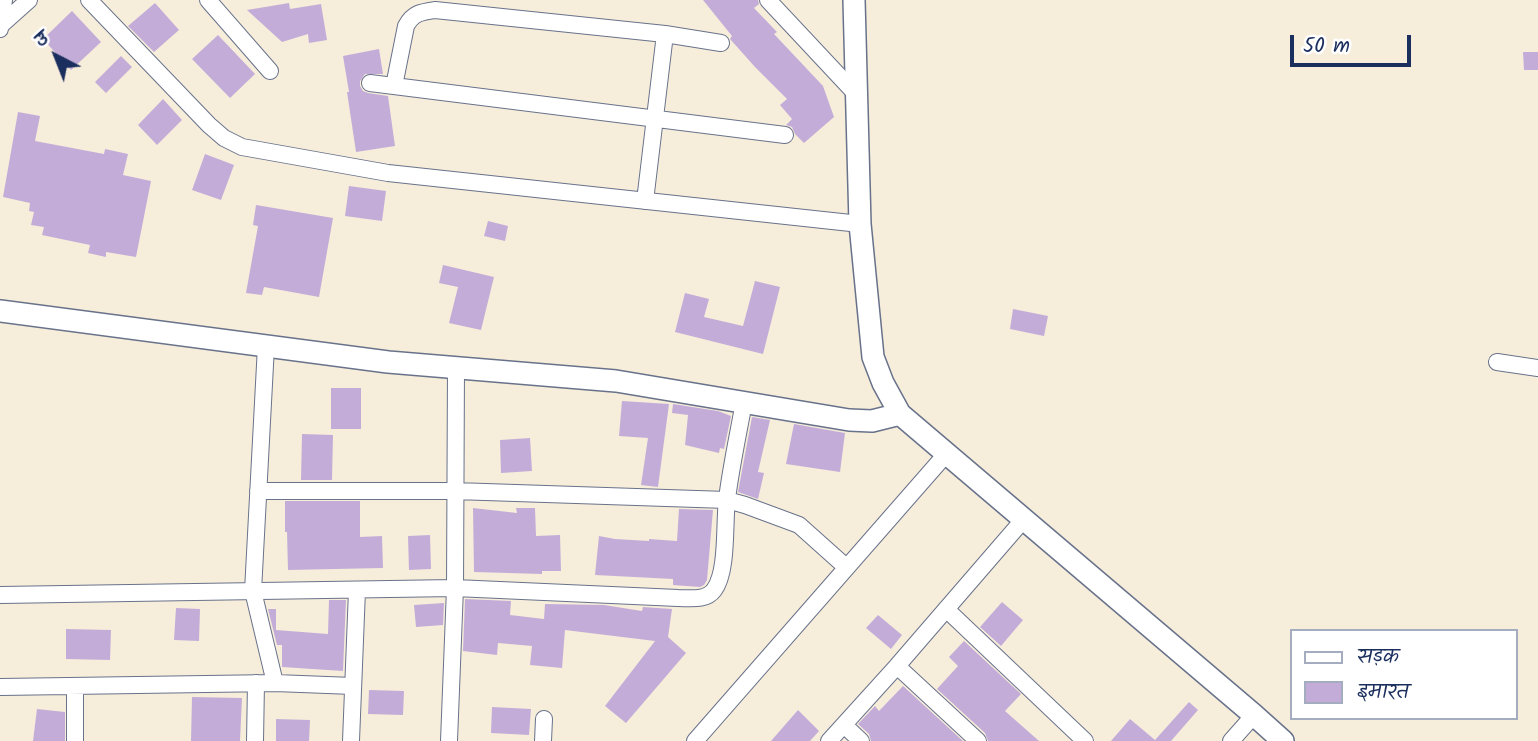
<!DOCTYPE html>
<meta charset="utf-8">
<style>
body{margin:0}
#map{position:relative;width:1538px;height:741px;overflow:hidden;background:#f7eddb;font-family:Kalam,"Playpen Sans Deva",sans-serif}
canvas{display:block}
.legend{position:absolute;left:1290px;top:629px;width:228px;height:91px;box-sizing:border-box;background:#fff;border:2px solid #a4acbf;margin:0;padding:9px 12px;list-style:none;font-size:21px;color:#1b2f5e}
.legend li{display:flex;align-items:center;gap:14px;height:35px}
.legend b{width:35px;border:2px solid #a4acbf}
.north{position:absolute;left:21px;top:21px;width:70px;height:70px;-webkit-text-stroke:5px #fff;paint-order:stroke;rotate:318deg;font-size:19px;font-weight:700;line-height:28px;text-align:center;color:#1b2f5e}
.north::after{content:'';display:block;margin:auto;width:24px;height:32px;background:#1b2f5e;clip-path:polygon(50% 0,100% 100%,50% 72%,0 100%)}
.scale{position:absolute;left:1290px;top:35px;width:121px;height:32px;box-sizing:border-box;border:4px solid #1b2f5e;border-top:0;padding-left:9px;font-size:21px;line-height:24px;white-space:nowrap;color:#1b2f5e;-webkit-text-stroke:5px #fff;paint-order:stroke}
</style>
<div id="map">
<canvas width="1538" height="741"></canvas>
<ul class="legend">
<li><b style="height:9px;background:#fff"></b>सड़क</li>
<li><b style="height:19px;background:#c3add8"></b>इमारत</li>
</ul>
<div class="north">उ</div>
<div class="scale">50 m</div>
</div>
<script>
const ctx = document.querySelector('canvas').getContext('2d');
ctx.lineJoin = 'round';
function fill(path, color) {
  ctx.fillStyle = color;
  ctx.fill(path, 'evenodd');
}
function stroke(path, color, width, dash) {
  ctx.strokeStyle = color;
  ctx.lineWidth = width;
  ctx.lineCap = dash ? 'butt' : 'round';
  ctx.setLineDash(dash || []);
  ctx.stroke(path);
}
fill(new Path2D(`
 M703,0h55l1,4 -5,4 23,24 -3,2 49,52 11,31 -30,26 -9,-9 -3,-7 -6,-2 6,-6 -12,-14 7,-6 -32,-32 -25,-28 2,-3z
 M155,3l24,27 -25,22 -26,-26z
 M289,3l1,6 31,-5 6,36 -18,3 -1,-9 -26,8 -35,-32z
 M72,11l29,31 -30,28 -28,-31z
 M218,35l37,39 -25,24 -38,-39z
 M379,49l4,25h-18l-5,7v5l3,5 5,2 20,3 7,50 -39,6 -9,-60h2l-6,-36z
 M1523,52h15v18h-14z
 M121,56l11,11 -26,26 -11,-11z
 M163,99l19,21 -25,25 -19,-20z
 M18,112l22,4 -5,25 69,13 1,-5 23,5 -5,21 28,6 -15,76 -30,-5v5l-18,-4 2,-8 -48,-10 2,-8 -13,-2 3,-13 -5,-1 1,-8 -27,-6z
 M205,154l29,11 -13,35 -29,-10z
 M349,186l37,5 -4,30 -37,-5z
 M256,205l77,13 -14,79 -55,-10 -2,8 -16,-2 12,-67 -5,-1z
 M488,221l20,5 -3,15 -21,-5z
 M443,265l51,12 -13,53 -32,-7 9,-36 -19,-4z
 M755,281l25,6 -17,67 -88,-22 10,-39 24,6 -5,18 39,9z
 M1013,309l35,7 -4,20 -34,-7z
 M331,388h30v41h-30z
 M622,401l47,3 -11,83 -17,-2 7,-47 -29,-2z
 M673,404l45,7 13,5 -7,33 -4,-1 -1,5 -34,-8 3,-30 -16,-2z
 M752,417l18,3 -12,52 6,1 -6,26 -20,-7z
 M794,424l51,9 -5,39 -54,-8z
 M302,434l31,1 -1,45h-31z
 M530,438l2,33 -31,2 -1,-33z
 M285,501h75v36l22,-1 1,32 -95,2 -1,-38h-2z
 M473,508l44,5 -1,-5h19l1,28 24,-1 1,36h-19v3l-68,-2z
 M679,509l34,1 -6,70 -3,5 -4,2 -27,-2v-6l-78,-4 4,-39 16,3 34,2v-2l28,2z
 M430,535l1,34 -22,1 -1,-34z
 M465,599l46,2 -1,14 34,4 1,-15 59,1 38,6 1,-4 29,2 -4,28 18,16 -60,70 -21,-17 50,-65 -90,-11 -3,38 -32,-3 2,-19 -34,-3 -1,12 -34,-4z
 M329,600h17l-3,71 -61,-4v-22h-5l-9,-36h8v21l52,4z
 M1002,602l21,18 -22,26 -21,-19z
 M444,603l-1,22 -27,2 -2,-22z
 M176,608l24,1 -1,32 -25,-1z
 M878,615l24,20 -11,14 -25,-21z
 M66,629l45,1 -1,30 -44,-1z
 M964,641l57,53 -16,17 34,30h-51l-3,-8 -48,-44 21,-23 -9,-9z
 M903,686l60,55h-92l-2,-7 -11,-10 17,-18 4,5z
 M369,690l35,1 -1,24 -35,-1z
 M192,697l50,1 -2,43h-49z
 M1189,702l9,8 -27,31h-60l19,-22 25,21z
 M492,707l39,2 -2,26 -38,-2z
 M37,709l28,3v29h-32z
 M798,710l21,21 -9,10h-39z
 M276,719l34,1 -1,21h-33z`), '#c3add8');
const minor = new Path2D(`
 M89,0l120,125 15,13 18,9 146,26 472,51
 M208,0l62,71
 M768,0l88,94
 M1,25l28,-25
 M0,29l4,-29
 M370,83l415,52
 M394,86l12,-60c7,-13 15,-14 29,-16l230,24 56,9
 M645,201l20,-167
 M266,346l-13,245 22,92
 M1497,362l41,6
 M258,491h197l272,9 18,5 54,20 47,42
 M0,595l455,-7 223,10c12,0 28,3 36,-8 14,-18 10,-67 13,-91 4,-32 11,-64 17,-97
 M946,609l139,132
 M897,666l81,75
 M0,687l275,-4 78,3
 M844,725l17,16
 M75,741v-55
 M255,741l1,-58
 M351,741l6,-151
 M449,741l6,-153 1,-221
 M543,741l1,-22
 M695,741l252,-288
 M829,741l68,-75 127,-147
 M1231,741l23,-26`);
const tertiary = new Path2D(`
 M854,0l6,224 13,133 10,26 17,31 354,301 29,26
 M0,311l388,51 228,19 233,39 23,1 28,-7`);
stroke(minor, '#68728a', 18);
stroke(tertiary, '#68728a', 24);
stroke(minor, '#fff', 16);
stroke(tertiary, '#fff', 21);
</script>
